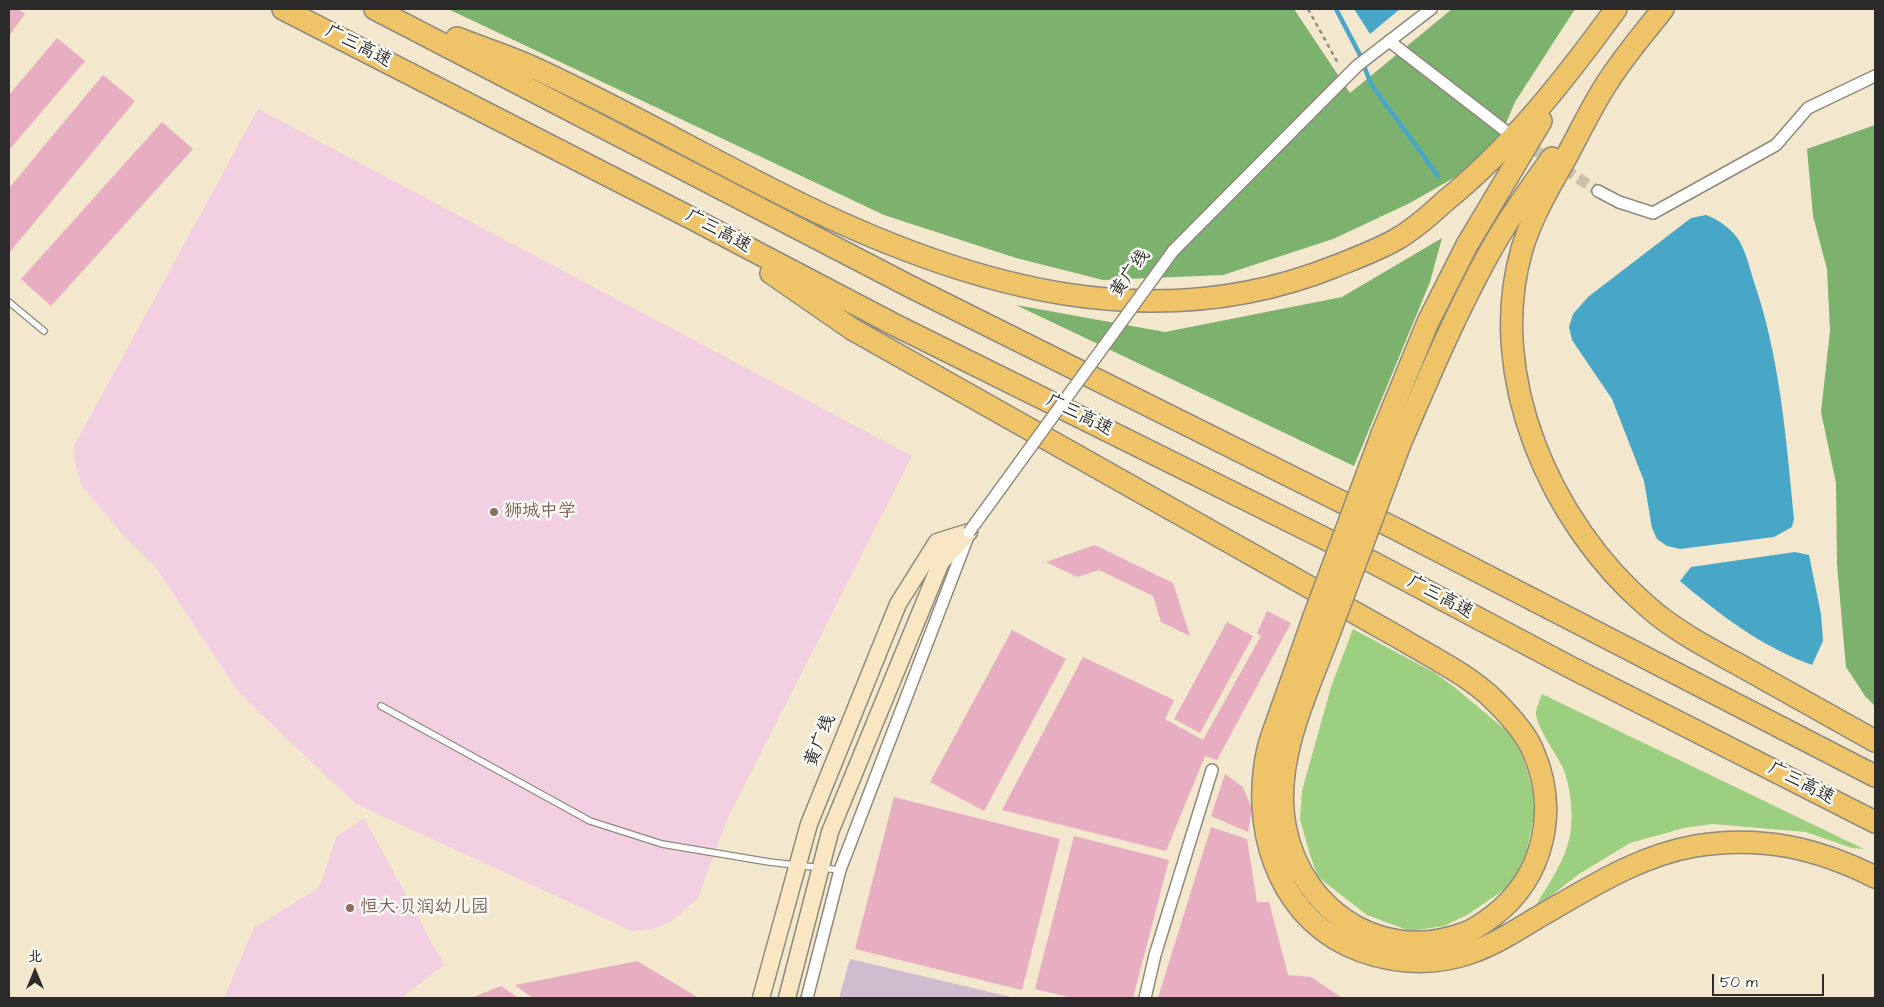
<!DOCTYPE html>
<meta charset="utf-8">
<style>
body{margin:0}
#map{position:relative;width:1884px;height:1007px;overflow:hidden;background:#f3e7ce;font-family:"Architects Daughter","LXGW WenKai TC",sans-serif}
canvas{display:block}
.frame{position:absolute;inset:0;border:10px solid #2b2b2b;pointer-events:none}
.north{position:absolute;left:10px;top:947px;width:50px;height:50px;-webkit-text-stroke:4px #fdfcf7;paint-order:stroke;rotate:0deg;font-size:14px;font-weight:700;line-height:20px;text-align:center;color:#2b2b2b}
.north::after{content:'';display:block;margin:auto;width:18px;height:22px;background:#2b2b2b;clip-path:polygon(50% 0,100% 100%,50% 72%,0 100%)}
.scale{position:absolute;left:1712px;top:974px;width:112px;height:22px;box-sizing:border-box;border:2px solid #2b2b2b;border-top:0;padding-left:6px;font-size:15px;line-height:18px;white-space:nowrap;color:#2b2b2b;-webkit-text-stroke:4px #fdfcf7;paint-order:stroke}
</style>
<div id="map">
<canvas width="1884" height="1007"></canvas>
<div class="frame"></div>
<div class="north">北</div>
<div class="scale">50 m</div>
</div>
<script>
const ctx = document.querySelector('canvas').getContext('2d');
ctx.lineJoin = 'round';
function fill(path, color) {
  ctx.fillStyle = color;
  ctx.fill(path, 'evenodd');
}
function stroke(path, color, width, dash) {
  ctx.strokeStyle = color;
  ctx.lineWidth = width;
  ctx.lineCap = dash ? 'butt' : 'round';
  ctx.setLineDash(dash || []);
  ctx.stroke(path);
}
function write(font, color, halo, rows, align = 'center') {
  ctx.font = font + ' "Architects Daughter","LXGW WenKai TC",sans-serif';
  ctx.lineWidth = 5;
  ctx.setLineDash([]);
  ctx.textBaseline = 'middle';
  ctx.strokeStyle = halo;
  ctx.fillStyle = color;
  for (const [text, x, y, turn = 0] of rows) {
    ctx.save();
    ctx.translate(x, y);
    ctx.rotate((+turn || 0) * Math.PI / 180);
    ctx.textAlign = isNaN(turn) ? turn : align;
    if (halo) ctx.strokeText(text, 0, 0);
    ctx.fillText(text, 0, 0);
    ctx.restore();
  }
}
fill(new Path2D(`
 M258,109l654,347 -185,363 -29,79 -28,24 -17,7 -21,2 -276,-127 -116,-110 -85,-128 -30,-29 -43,-51 -7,-23 -1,-17z
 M364,818l80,147 -43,33h-177l30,-70 65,-40 18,-52z`), '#f2cfe1');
fill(new Path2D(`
 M850,959l161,38 -172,1z`), '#cfbdcf');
fill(new Path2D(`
 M1353,629l82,44 18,13 55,46 10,13 9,25 6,23 1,24 -8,36 -15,32 -44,30 -23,11 -34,5 -43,-16 -49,-38 -8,-22 -10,-36 2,-28 29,-104z
 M1542,694l322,155 -12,-1 -46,-16 -94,-8 -28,4 -54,15 -51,31 -45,35c15,-27 33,-49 37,-80 2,-19 -1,-44 -8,-61 -6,-13 -28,-43 -27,-56 1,-6 4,-13 6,-18z`), '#9ccf7f');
fill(new Path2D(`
 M448,9h846l56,84 102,-84h123l-60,93 -17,40 -22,23 -66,38 -77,36 -110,36 -120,5 -87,-22 -132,-43z
 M1875,125v581l-10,-10 -19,-29 -9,-102 -1,-82 -15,-71 9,-81 -3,-62 -14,-53 -6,-67z
 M1442,238l-12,44 -76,184 -338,-161 149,27 177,-35z`), '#7db26e');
fill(new Path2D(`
 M1354,9h46l-30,25z
 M1706,215c14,5 30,17 36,31 5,11 8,22 11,33 27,77 33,159 41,240l-2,8 -18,10 -94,12 -13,-3 -10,-7 -5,-11 -8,-47 -32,-82 -40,-59 -3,-13 4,-13 15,-17 103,-79z
 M1795,552l14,3 12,59 2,27 -11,24c-53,-20 -89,-48 -132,-84l11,-14z`), '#48a6c7');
stroke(new Path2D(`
 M1336,9l23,44 12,31 67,92`), '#48a6c7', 4.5);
fill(new Path2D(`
 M9,9h9l7,5 -16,22z
 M57,38l28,23 -76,89v-55z
 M103,75l32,26 -126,152v-65z
 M162,122l31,27 -142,157 -30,-27z
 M1095,545l78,38 17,53 -29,-14 -8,-26 -54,-26 -22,7 -31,-15z
 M1267,611l24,12 -74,137 -12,-4 -39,95 -164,-41 81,-153 91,43 -9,19 38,21 58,-104 -4,-3z
 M1227,622l26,14 -53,97 -26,-14z
 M1012,630l54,29 -82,152 -54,-29z
 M1225,774l18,13 9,22 -4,23 -37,-16z
 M894,797l166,42 -38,151 -167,-41z
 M1211,827l36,12 10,63h12l19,73 23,2 31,21h-184z
 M1074,836l95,24 -36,138h-61l-37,-9z
 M637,961l62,37h-166l-18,-13z
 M501,986l17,12h-47z`), '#e7aec2');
stroke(new Path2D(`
 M1523,142l75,49`), '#cbc1ad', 11, [11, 5.5]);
const lane = new Path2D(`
 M9,302l35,29
 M381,706l209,115 72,23 107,18 71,8`);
const street = new Path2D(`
 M1389,41l118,91
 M1598,191l21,11 34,11 123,-68 32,-37 67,-32
 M1173,251l184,-185 74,-57
 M807,998l33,-128 127,-331
 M1145,998l10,-43 57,-185`);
const secondary = new Path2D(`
 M761,998l48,-174 89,-220 39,-62 32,-10 -28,30 -111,270 -43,166`);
const highway = new Path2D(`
 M283,9l408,209 204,107 479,238 196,104 305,155
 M375,9l538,279 483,241 479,247
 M1663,9c-18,23 -38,46 -54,71 -18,27 -31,56 -46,83 -16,28 -32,56 -41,86 -37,127 29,274 125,357 28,25 63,43 96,61 44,25 88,49 132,74
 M457,38c25,10 51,18 75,29 92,42 181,94 273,139 169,82 350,133 531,60 20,-8 42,-16 61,-27 17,-10 33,-24 47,-37 68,-55 121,-123 172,-193
 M771,273l81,56 553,312c30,18 65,35 90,60 14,14 31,32 38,50 26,59 11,126 -40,165 -8,6 -19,14 -28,17 -90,34 -174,-31 -182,-122 -5,-62 26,-123 47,-180
 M1382,434l46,-112 39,-77 74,-124
 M1400,444c27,-63 54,-127 87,-187 19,-35 42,-67 65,-99
 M1312,622c-10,29 -20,58 -31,88 -4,13 -10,26 -13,39 -17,75 7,161 79,196 38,18 83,22 123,8 23,-8 44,-21 65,-34 51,-29 102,-63 160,-73 66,-11 122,2 180,31`);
stroke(lane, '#8f897c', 8);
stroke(street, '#8f897c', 14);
stroke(secondary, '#8f897c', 19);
stroke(highway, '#8f897c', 24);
stroke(new Path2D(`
 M1308,9l31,56`), '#8f897c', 2.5, [4, 4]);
stroke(lane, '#fff', 5.5);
stroke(street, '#fff', 11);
stroke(secondary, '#f9e7c3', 16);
stroke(highway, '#efc469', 21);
const streetBridge = new Path2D(`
 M969,532l204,-281`);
const highwayBridge = new Path2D(`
 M1312,622l70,-188
 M1330,631l70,-187`);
stroke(streetBridge, '#8f897c', 14, []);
stroke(highwayBridge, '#8f897c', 24, []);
stroke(streetBridge, '#fff', 11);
stroke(highwayBridge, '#efc469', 21);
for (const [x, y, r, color] of [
 [494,512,5,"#8d6e63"],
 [350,908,5,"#8d6e63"]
]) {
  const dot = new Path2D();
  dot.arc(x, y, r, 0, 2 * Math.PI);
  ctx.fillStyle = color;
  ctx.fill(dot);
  stroke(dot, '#fdfcf7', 2);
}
write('18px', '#2b2b2b', '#fdfcf7', [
 ["广三高速",358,47,27],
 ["广三高速",718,232,28],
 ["黄广线",1131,274,-54],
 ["广三高速",1079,416,26],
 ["广三高速",1440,598,28],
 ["黄广线",821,741,-68],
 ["广三高速",1801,784,27]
]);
write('18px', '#785e54', '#fdfcf7', [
 ["狮城中学",504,512],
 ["恒大·贝润幼儿园",360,908]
], 'left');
</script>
